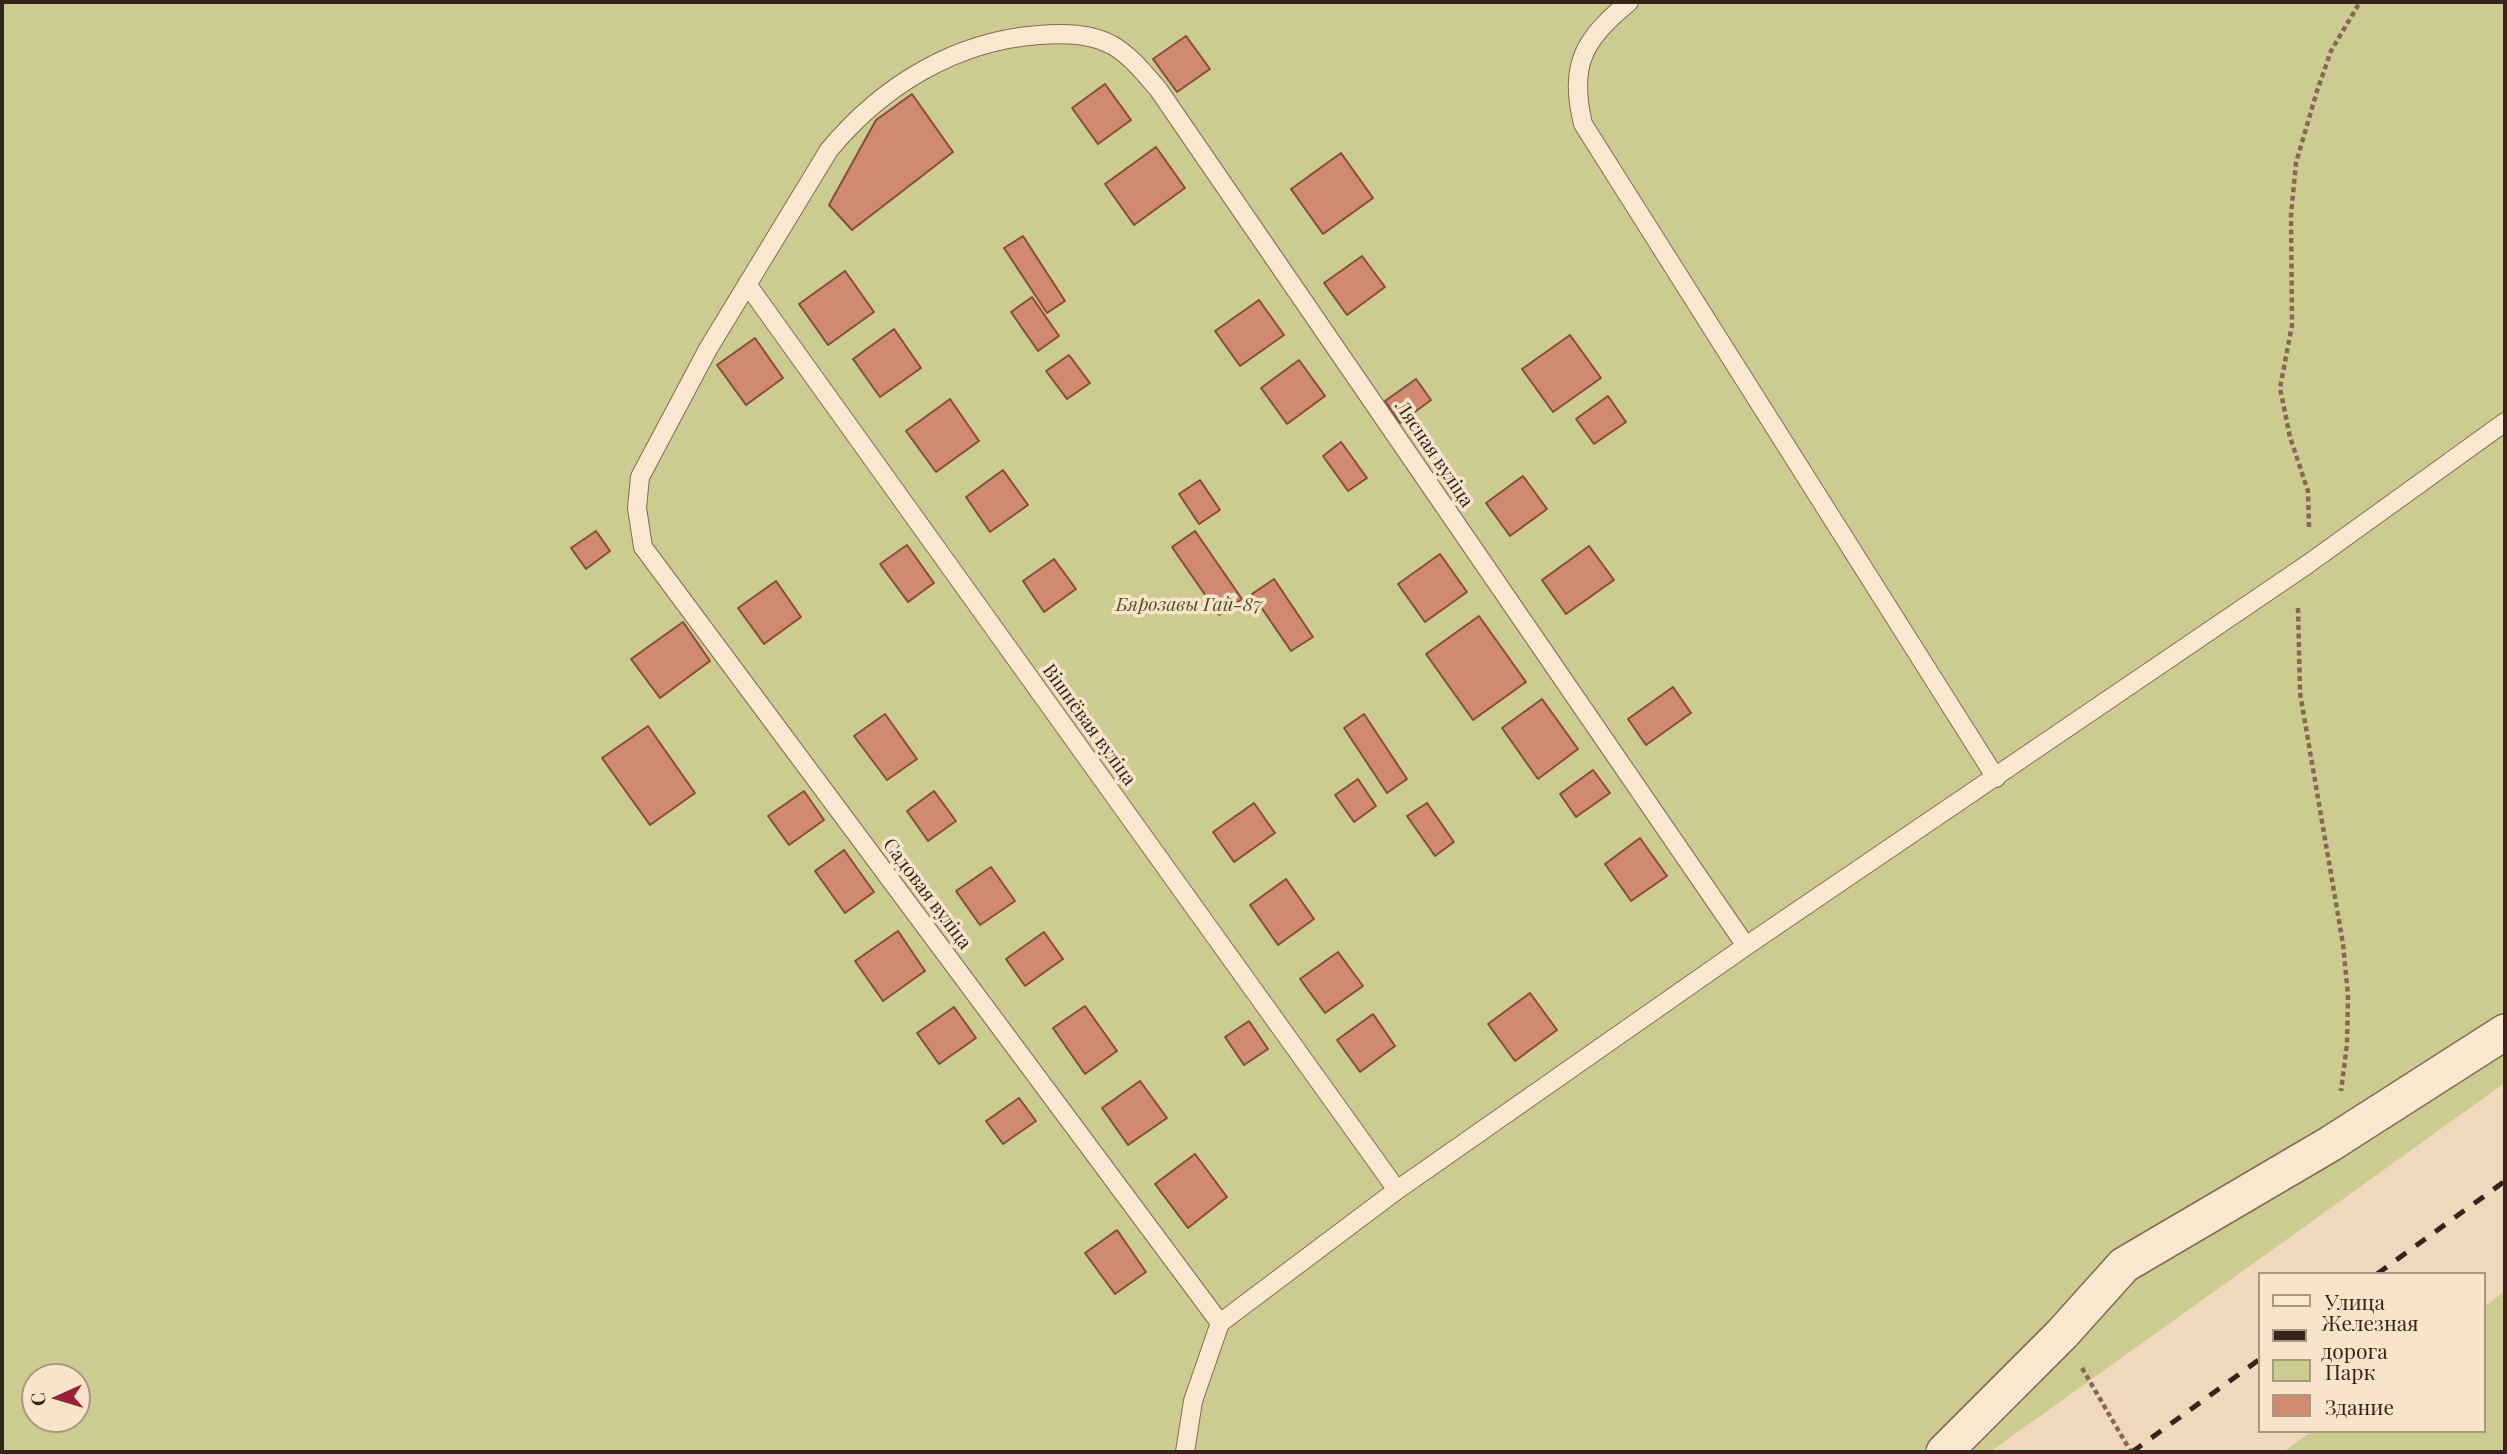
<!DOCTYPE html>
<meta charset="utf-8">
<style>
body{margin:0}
#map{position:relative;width:2507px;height:1454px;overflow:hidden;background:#efd8bc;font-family:"Playfair Display",serif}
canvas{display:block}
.frame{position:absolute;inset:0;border:4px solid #35241a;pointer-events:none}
.legend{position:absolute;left:2258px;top:1272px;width:228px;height:161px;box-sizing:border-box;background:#f7e4cb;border:2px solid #a99784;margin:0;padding:9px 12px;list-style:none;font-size:21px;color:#35241a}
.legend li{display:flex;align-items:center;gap:14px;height:35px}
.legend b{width:35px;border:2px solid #a99784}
.north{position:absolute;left:21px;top:1363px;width:70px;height:70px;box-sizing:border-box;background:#f7e4cb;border:2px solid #a99784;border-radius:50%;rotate:266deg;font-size:19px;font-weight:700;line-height:28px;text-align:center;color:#35241a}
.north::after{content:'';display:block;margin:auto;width:24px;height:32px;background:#982234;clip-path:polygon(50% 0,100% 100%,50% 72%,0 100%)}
</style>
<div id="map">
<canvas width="2507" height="1454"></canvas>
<div class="frame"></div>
<ul class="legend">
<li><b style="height:9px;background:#fae7cf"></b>Улица</li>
<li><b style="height:9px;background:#35241a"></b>Железная дорога</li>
<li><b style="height:19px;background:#cdcc90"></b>Парк</li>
<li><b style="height:19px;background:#cf8a6f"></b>Здание</li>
</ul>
<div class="north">С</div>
</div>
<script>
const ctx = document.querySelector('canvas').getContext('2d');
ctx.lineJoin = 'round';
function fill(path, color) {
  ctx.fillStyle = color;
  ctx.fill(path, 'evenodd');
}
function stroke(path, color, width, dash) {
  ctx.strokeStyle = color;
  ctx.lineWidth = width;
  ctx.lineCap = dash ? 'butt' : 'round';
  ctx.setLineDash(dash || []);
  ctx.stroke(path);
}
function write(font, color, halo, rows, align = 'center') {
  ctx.font = font + ' "Playfair Display",serif';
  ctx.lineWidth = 7;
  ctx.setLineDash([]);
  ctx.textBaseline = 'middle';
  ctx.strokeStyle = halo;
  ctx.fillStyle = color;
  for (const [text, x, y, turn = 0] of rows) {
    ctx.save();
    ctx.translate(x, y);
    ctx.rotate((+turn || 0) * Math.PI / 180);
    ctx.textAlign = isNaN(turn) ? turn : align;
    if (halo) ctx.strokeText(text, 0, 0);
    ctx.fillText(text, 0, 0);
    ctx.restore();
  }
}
fill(new Path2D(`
 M2,2h2503v1081l-515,369h-1988zM35,1377h42v42h-42z
 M2505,1291v161h-222l29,-21h172v-124z`), '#cdcc90');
const building = new Path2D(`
 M1186,36l24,33 -33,23 -24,-33z
 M1105,84l26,36 -33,24 -26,-36z
 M912,94l41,58 -101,78 -23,-25 47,-85z
 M1156,147l29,41 -51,37 -29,-41z
 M1341,153l32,45 -50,36 -32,-45z
 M1023,236l42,65 -18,12 -43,-65z
 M1362,256l23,31 -38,28 -23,-32z
 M845,271l29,41 -46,33 -29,-41z
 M1032,297l27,39 -21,15 -27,-39z
 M1259,300l25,35 -44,31 -25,-35z
 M894,329l27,39 -41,29 -27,-38z
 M1570,335l31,43 -48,34 -31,-43z
 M755,338l28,40 -37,27 -29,-40z
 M1069,355l21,28 -23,16 -21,-28z
 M1299,360l26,36 -38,28 -26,-36z
 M1416,379l15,21 -31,23 -15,-22z
 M1608,396l18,26 -32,22 -18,-25z
 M950,399l29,42 -43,31 -30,-41z
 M1341,442l26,36 -19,13 -25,-35z
 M1003,470l25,35 -38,27 -24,-35z
 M1523,476l24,33 -37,27 -24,-33z
 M1200,480l20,30 -21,14 -20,-30z
 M596,531l14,20 -24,18 -15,-21z
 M1195,531l47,68 -23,16 -47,-68z
 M907,545l27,38 -26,19 -28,-38z
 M1589,546l25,34 -48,34 -24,-34z
 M1440,554l27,38 -42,30 -27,-38z
 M1054,559l22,30 -32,23 -21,-31z
 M1274,579l39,58 -22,14 -39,-57z
 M776,581l25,36 -37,27 -26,-36z
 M1479,616l47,66 -53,38 -47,-66z
 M683,622l27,39 -50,37 -29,-39z
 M1673,687l18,26 -45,32 -18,-26z
 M1542,699l36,50 -40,30 -36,-51z
 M885,714l32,45 -30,21 -33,-44z
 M1364,714l43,65 -20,14 -43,-65z
 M648,726l47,67 -45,32 -48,-67z
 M1593,770l17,23 -34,24 -16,-23z
 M1358,779l18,27 -22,16 -19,-27z
 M804,791l20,29 -35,25 -21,-29z
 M934,791l22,30 -28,20 -21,-30z
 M1254,803l21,30 -41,29 -21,-30z
 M1427,803l27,39 -19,14 -28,-40z
 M1640,838l27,38 -36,25 -26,-37z
 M844,850l30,42 -29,21 -30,-42z
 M991,867l24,34 -35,24 -24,-34z
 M1286,879l28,40 -36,26 -28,-40z
 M898,931l27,40 -42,30 -28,-40z
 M1044,932l19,27 -38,27 -19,-27z
 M1338,952l25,34 -38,27 -25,-34z
 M1530,993l27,37 -42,31 -27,-37z
 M1085,1006l32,45 -32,23 -32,-46z
 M954,1007l22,31 -37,26 -22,-31z
 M1373,1014l22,32 -35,26 -23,-32z
 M1249,1021l19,28 -24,16 -19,-28z
 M1140,1081l27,37 -39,27 -26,-37z
 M1019,1098l17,23 -33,23 -17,-23z
 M1195,1154l32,43 -39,31 -33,-44z
 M1117,1230l29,42 -31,22 -30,-41z`);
fill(building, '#cf8a6f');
stroke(building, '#874d3a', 2);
const service = new Path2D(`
 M1629,2c-46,38 -60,63 -46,122l413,654
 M747,284l650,906
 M1220,1323l-577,-776 -6,-39 3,-31 68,-128 121,-199c53,-64 126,-109 210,-115 24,-2 51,-2 73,10 19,11 32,28 46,44l588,857
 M1185,1452l8,-51 27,-78 177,-133 349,-244 562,-382 197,-142`);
const minor = new Path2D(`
 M1944,1452l118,-118 62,-69 206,-121 175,-112`);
stroke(service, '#876855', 20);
stroke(minor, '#876855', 38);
stroke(new Path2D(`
 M2309,527l-1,-36 -18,-54 -10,-49 12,-63 -1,-110 5,-52 21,-72 14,-40 29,-49
 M2298,608l2,85 43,251 5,51 -1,49 -6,47
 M2082,1368l49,84`), '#876855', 4.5, [5, 3.5]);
stroke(service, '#fae7cf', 18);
stroke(minor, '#fae7cf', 35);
stroke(new Path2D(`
 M2377,1274l128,-93
 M2132,1452l128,-93`), '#35241a', 5, [12, 12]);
write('19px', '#35241a', '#f7e4cb', [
 ["Лясная вуліца",1434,454,56],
 ["Вішнёвая вуліца",1089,725,54],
 ["Садовая вуліца",927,894,53]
]);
write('italic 19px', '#4d5320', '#f7e4cb', [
 ["Бярозавы Гай-87",1189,605]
]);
</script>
